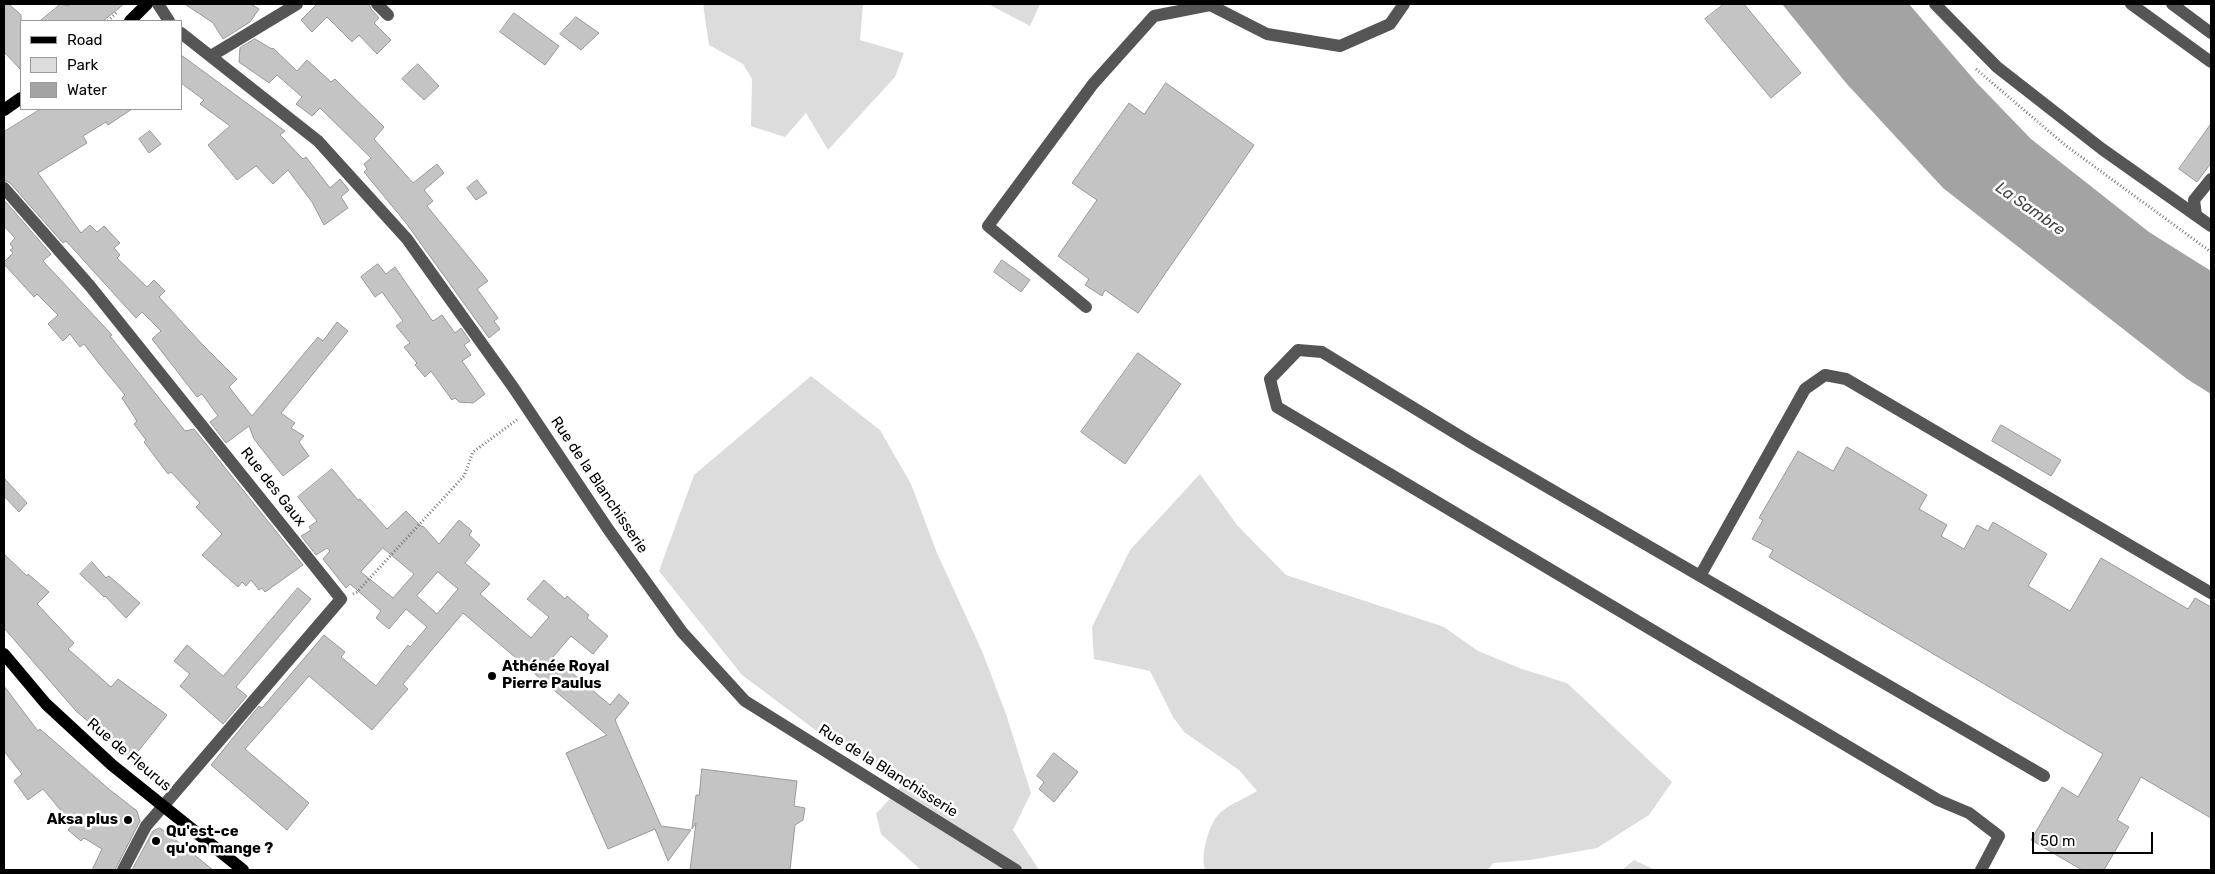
<!DOCTYPE html>
<meta charset="utf-8">
<style>
body{margin:0}
#map{position:relative;width:2215px;height:874px;overflow:hidden;background:#fff;font-family:Rubik,sans-serif}
canvas{display:block}
.frame{position:absolute;inset:0;border:5px solid #000;pointer-events:none}
.legend{position:absolute;left:20px;top:20px;width:162px;height:90px;box-sizing:border-box;background:#fff;border:1px solid #999;margin:0;padding:6px 9px;list-style:none;font-size:15px;color:#000}
.legend li{display:flex;align-items:center;gap:10px;height:25px}
.legend b{width:25px;border:1px solid #999}
.scale{position:absolute;left:2032px;top:832px;width:121px;height:22px;box-sizing:border-box;border:2px solid #000;border-top:0;padding-left:6px;font-size:15px;line-height:18px;white-space:nowrap;color:#000;-webkit-text-stroke:4px #fff;paint-order:stroke}
</style>
<div id="map">
<canvas width="2215" height="874"></canvas>
<div class="frame"></div>
<ul class="legend">
<li><b style="height:6px;background:#000"></b>Road</li>
<li><b style="height:14px;background:#dcdcdc"></b>Park</li>
<li><b style="height:14px;background:#a3a3a3"></b>Water</li>
</ul>
<div class="scale">50 m</div>
</div>
<script>
const ctx = document.querySelector('canvas').getContext('2d');
ctx.lineJoin = 'round';
function fill(path, color) {
  ctx.fillStyle = color;
  ctx.fill(path, 'evenodd');
}
function stroke(path, color, width, dash) {
  ctx.strokeStyle = color;
  ctx.lineWidth = width;
  ctx.lineCap = dash ? 'butt' : 'round';
  ctx.setLineDash(dash || []);
  ctx.stroke(path);
}
function write(font, color, halo, rows, align = 'center') {
  ctx.font = font + ' Rubik,sans-serif';
  ctx.lineWidth = 5;
  ctx.setLineDash([]);
  ctx.textBaseline = 'middle';
  ctx.strokeStyle = halo;
  ctx.fillStyle = color;
  for (const [text, x, y, turn = 0] of rows) {
    ctx.save();
    ctx.translate(x, y);
    ctx.rotate((+turn || 0) * Math.PI / 180);
    ctx.textAlign = isNaN(turn) ? turn : align;
    if (halo) ctx.strokeText(text, 0, 0);
    ctx.fillText(text, 0, 0);
    ctx.restore();
  }
}
fill(new Path2D(`
 M703,4h160l-3,36 44,13 -9,24 -67,73 -22,-37 -21,24 -34,-11 1,-47 -9,-15 -34,-19z
 M988,4h52l-10,22z
 M811,376l69,54 31,54 26,69 45,98 24,63 25,79 -18,37 26,40h-118l-40,-36 -5,-20 29,-32 -6,-6 -65,-32 -92,-69 -83,-104 35,-96z
 M1200,474l37,51 49,50 158,52 34,24 44,18 45,14 105,99 -23,33 -52,33 -67,12 -37,3 -5,7h-283c-5,-15 4,-49 17,-59 10,-8 24,-13 35,-20l-18,-21 -55,-38 -11,-15 -23,-46 -56,-12 -2,-32 38,-77z
 M1634,860l21,10h-33z`), '#dcdcdc');
fill(new Path2D(`
 M1782,4h127l67,78 55,57 118,93 62,39v123l-24,-15 -244,-191 -97,-105z`), '#a3a3a3');
const building = new Path2D(`
 M4,4h5l12,11v55l-17,-18z
 M61,4l7,2 3,-2h53l-21,17h-63z
 M185,4h66l8,5 -9,13 -27,17 -10,-16z
 M314,4h55l2,5 8,9 -5,5 17,17 -14,14 -18,-19 -7,7 -25,-25 -15,15 -11,-12 15,-15z
 M1724,4h20l57,69 -30,25 -66,-79z
 M514,13l45,33 -14,19 -45,-33z
 M576,17l23,16 -18,17 -21,-16z
 M255,39l17,10 1,-1 24,23 10,-11 24,22 4,-3 49,48 -10,12 39,44 24,-19 7,9 -20,17 9,11 -6,5 61,75 -11,8 21,29 -4,3 6,8 -11,9 -83,-115 -42,-51 3,-3 -3,-5 7,-6 -51,-50 -8,8 -16,-12 6,-7 -25,-22 -8,8 -30,-21 1,-14z
 M181,55l104,76 -5,4 23,24 3,-2 24,31 10,-9 9,11 -8,7 7,11 -24,17 -12,-23 -24,-32 -15,14 -17,-18 -19,14 -29,-35 22,-19 -30,-22 4,-4 -23,-17z
 M418,64l21,22 -15,14 -22,-21z
 M1166,83l88,62 -116,168 -33,-23 -3,6 -17,-11 4,-6 -31,-23 39,-56 -25,-17 57,-80 15,11z
 M41,109h91l-24,16 -2,-3 -23,14 4,7 -49,30 43,60 9,-8 7,7 7,-6 16,17 -6,5 6,7 -3,3 30,29 7,-7 11,11 -6,6 42,46 36,36 -8,8 23,29 66,-79 5,4 14,-19 11,9 -67,82 14,10 -4,5 13,8 -5,6 10,14 -26,20 -29,-37 -5,-13 -23,17 -16,-21 8,-6 -16,-22 -5,3 -45,-58 9,-8 -19,-19 -6,6 -70,-77 -3,2 -53,-60 -6,-3v-48z
 M2211,124v39l-14,19 -18,-13z
 M150,131l11,13 -12,9 -10,-14z
 M477,180l10,13 -11,7 -9,-12z
 M4,200l47,54 -8,7 69,74 -2,1 75,95 9,-2 109,136 -38,27 -3,-4 -3,2 -8,-10 -5,6 -4,-4 -4,5 -36,-32 20,-21 -26,-27 4,-4 -29,-31 -3,2 -24,-32 2,-2 -12,-16 3,-3 -15,-23 3,-3 -24,-29 -17,-22 -4,3 -10,-13 -7,7 -15,-17 10,-9 -21,-21 -3,3 -30,-33v-2l9,-9 -3,-3 3,-2 -3,-4 5,-6 -11,-12z
 M1002,260l28,20 -9,12 -27,-20z
 M378,264l8,10 9,-7 36,52 2,2 9,-6 13,18 6,-5 9,13 -6,4 7,10 -9,6 23,33 -12,9 -14,-1 -4,-4 -3,2 -21,-29 -6,6 -10,-12 2,-2 -13,-16 6,-4 -14,-17 7,-5 -21,-29 -7,5 -14,-20z
 M1138,353l43,31 -56,80 -44,-32z
 M2001,425l60,35 -10,16 -59,-35z
 M1847,447l80,48 -8,14 28,16 -6,11 23,13 13,-24 11,6 5,-9 54,32 -19,32 42,25 31,-53 87,51 7,-11 16,9v211l-70,-41 -24,43 12,7 -25,43h-22l-51,-30 31,-53 16,10 25,-43 -334,-197 4,-7 -21,-11 11,-19 -4,-2 39,-67 35,20z
 M332,469l26,31 2,-1 27,30 19,-18 16,16 1,-1 16,18 20,-24 13,11 -3,4 11,10 -15,18 25,21 -10,10 51,44 18,-21 -22,-18 17,-19 21,19 2,-3 22,19 -2,3 21,18 -15,18 -22,-18 -18,21 57,48 9,-11 10,9 -14,17 46,106 30,4 -23,31 -13,-32 -47,20 -42,-96 41,-18 -144,-122 -60,71 5,5 -36,41 -63,-54 -64,73 64,54 -22,27 -76,-65 48,-59 3,2 62,-73 21,17 -4,5 35,29 32,-41 2,2 17,-20 -21,-18 -17,20 -13,-11 5,-7 -31,-27 -4,4 -23,-29 7,-8 -3,-3 -11,7 -15,-19 10,-6 -2,-3 8,-6 -19,-24zM383,548l31,26 -21,24 -32,-26zM438,572l20,17 -21,25 -20,-18z
 M4,478l23,25 -8,9 -15,-16z
 M4,554l23,22 1,-2 21,18 -12,12 37,39 -6,6 43,38 7,-8 49,36 -35,44 -56,-48 -72,-83z
 M92,562l14,16 3,-2 31,27 -14,15 -21,-22 -1,1 -24,-23z
 M298,588l13,11 -75,88 11,9 -24,28 -43,-38 10,-12 -16,-13 13,-16 36,31z
 M4,686l34,45 2,-2 70,61 27,21 3,10 -25,49h-23l10,-21 -18,-11 -3,3 -13,-11 6,-7 -11,-10 -20,-24 -15,11 -14,-19 8,-7 -18,-23z
 M1054,753l24,19 -24,30 -15,-13 5,-7 -7,-6z
 M702,769l95,12 -3,25 11,2 -2,12 -8,5 -5,45h-100l6,-47 -4,6 4,-34h3z
 M160,828l22,17 31,25h-81l21,-39z`);
fill(building, '#c4c4c4');
stroke(building, '#999', 1);
stroke(new Path2D(`
 M108,21l10,-10
 M1976,69l89,76 146,107
 M353,594l4,-2 107,-116 9,-24 45,-33`), '#777', 3, [1, 2.5]);
stroke(new Path2D(`
 M158,4l11,17
 M377,4l11,11
 M1935,4l62,63 105,82 109,77
 M2131,4l80,58
 M2172,4l39,29
 M181,33l137,108 89,98 106,148 95,142 74,103 63,69 271,169
 M211,56l86,-52
 M4,188l86,98 251,313 -195,227 -23,44
 M2196,215l-2,-15 17,-21
 M1086,307l-98,-81 105,-142 61,-68 56,-11 57,29 73,12 50,-22 14,-20
 M1700,576l105,-187 20,-14 21,4 365,214
 M1981,870l18,-34 -30,-23 -31,-13 -661,-393 -7,-28 28,-29 24,2 151,92 571,332`), '#555', 12);
stroke(new Path2D(`
 M130,21l17,-17
 M4,110l17,-12
 M4,654l42,50 66,61 131,105`), '#000', 12);
for (const [x, y, r, color] of [
 [492,676,5,"#000"],
 [128,820,5,"#000"],
 [156,841,5,"#000"]
]) {
  const dot = new Path2D();
  dot.arc(x, y, r, 0, 2 * Math.PI);
  ctx.fillStyle = color;
  ctx.fill(dot);
  stroke(dot, '#fff', 2);
}
write('15px', '#000', '#fff', [
 ["Rue de la Blanchisserie",599,485,56],
 ["Rue des Gaux",273,487,52],
 ["Rue de Fleurus",129,755,40],
 ["Rue de la Blanchisserie",888,771,32]
]);
write('bold 15px', '#000', '#fff', [
 ["Athénée Royal",502,667],
 ["Pierre Paulus",502,684],
 ["Aksa plus",118,820,"right"],
 ["Qu'est-ce",166,832],
 ["qu'on mange ?",166,849]
], 'left');
write('italic 16px', '#444', '#fff', [
 ["La Sambre",2030,209,35]
]);
</script>
